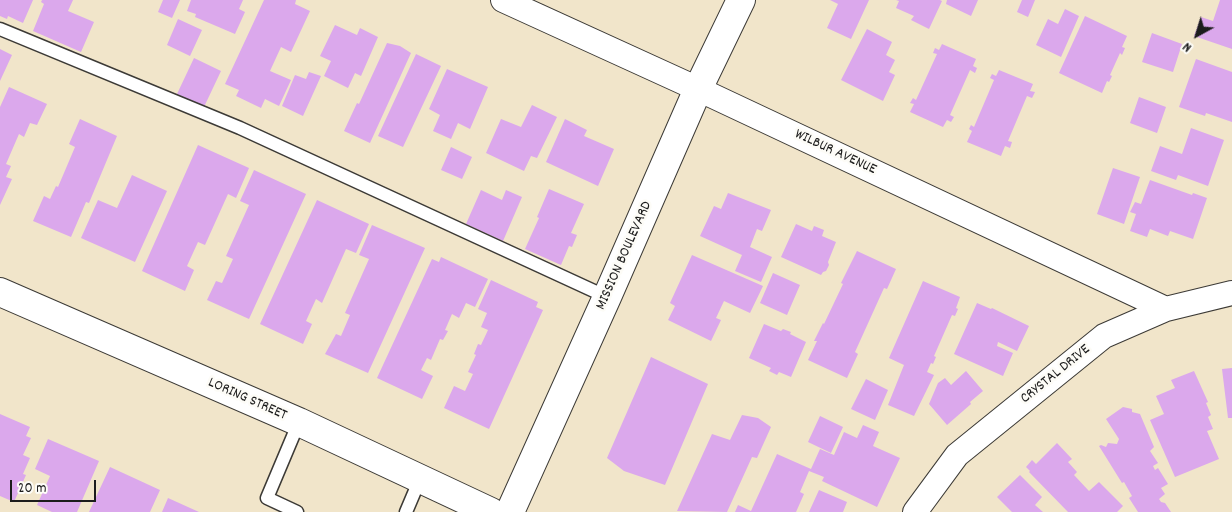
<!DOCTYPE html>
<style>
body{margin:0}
#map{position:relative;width:1232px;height:512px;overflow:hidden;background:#f1e5ca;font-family:Dekko,sans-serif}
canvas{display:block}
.north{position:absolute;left:1172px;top:10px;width:50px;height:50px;-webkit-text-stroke:4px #fdfcf7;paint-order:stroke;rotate:219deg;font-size:14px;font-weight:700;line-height:20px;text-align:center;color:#1c1c1c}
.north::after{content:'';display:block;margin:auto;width:18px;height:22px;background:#1c1c1c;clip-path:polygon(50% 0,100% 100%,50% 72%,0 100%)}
.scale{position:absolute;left:10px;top:480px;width:86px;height:22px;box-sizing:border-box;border:2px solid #1c1c1c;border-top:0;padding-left:6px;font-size:15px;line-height:18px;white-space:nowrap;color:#1c1c1c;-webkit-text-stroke:4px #fdfcf7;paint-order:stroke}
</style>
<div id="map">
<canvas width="1232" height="512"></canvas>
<div class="north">N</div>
<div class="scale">20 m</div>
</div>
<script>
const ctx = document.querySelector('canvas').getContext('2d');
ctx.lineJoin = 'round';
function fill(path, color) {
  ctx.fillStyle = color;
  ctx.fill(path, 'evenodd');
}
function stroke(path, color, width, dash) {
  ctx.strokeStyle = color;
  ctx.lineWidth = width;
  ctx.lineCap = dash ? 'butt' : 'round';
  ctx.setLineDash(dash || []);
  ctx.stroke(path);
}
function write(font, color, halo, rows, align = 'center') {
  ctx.font = font + ' Dekko,sans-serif';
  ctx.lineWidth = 5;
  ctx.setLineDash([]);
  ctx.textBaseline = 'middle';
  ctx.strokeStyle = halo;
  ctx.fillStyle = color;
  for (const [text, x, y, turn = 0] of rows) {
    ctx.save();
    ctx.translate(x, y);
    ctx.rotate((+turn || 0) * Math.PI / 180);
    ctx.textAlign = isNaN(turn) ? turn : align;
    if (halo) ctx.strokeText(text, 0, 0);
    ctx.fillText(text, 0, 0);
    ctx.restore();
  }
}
fill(new Path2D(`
 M0,0h33l-10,23 -15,-7 -1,3 -7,-3z
 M42,0h31l-5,11 26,11 -13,30 -48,-21 11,-27 -3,-2z
 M163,0h17l-8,18 -14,-6z
 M191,0h52l-4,9 6,3 -10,22 -40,-17 1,-3 -9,-3z
 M264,0h32l-1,4 15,7 -19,41 -10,-5 -11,24 21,9 -12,26 -14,-7 -4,9 -25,-12 3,-6 -14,-6z
 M830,0h39l-18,39 -24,-11 11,-24z
 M896,0h44l2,1 -13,28 -18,-9 3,-4 -18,-8 3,-7z
 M947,0h31l-7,16 -25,-12z
 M1022,0h13l-7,17 -11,-5z
 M1220,0h12v49l-38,-13 7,-19 12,4z
 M1065,9l14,7 -18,41 -25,-12 12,-26 10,5z
 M1085,16l42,20 -5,11 3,1 -3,7 -2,-2 -10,22 2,1 -3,6 -2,-1 -5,12 -43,-20z
 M178,19l24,11 -12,26 -23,-11z
 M335,25l22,10 3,-7 18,9 -17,39 -6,-3 -7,15 -24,-12 7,-15 -11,-5z
 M867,29l25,13 -6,13 9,5 -6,12 6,3 -12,26 -42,-21z
 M1152,33l30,11 -9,28 -31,-10z
 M387,43l13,3 11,7 -41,90 -26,-12 13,-28 2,1z
 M942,44l34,15 -3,7 4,2 -2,5 -5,-3 -20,45 4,2 -3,5 -4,-2 -4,7 -33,-15 4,-8 -4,-1 3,-5 3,2 21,-46 -4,-1 2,-5 4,2z
 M0,49l12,6 -12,26z
 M416,54l25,12 -38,81 -25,-11z
 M194,58l27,13 -17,36 -27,-13z
 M1196,59l36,13v50l-26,-9 -1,3 -26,-9z
 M447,69l41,18 -18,42 -12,-6 -7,16 -18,-8 7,-16 -11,-6z
 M999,70l34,14 -3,7 5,1 -3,6 -5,-2 -19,45 4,1 -2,6 -5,-2 -4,10 -34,-14 5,-11 -3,-2 2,-4 3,2 20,-47 -4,-2 2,-4 4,2z
 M309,72l12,4 -18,40 -21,-10 13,-31 11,4z
 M9,87l38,17 -10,21 -7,-2 -6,14 -5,-3 -13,30 5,2 -5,11 6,2 -12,26v-98z
 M1139,97l27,10 -9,26 -27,-10z
 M532,105l25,12 -20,41 -6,-2 -7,15 -38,-18 15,-34 20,8z
 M80,119l37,17 -28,67 -3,-1 -15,35 -38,-16 11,-25 6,3 6,-13 2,1 17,-40 -6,-3z
 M565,119l22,11 -3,6 30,13 -16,37 -52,-24z
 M1191,128l33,12 -16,46 -30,-11 -2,5 -25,-9 9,-25 22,8z
 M198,145l51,23 -13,30 -8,-4 -23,51 -7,-3 -11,24 7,4 -9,21 -43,-20z
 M451,147l21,10 -10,22 -21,-9z
 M1113,168l27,9 -16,47 -27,-10z
 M254,170l52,24 -57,125 -42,-19 9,-19 6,2 11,-24 -7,-3 23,-51 -9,-4z
 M132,175l35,16 -32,71 -54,-24 17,-38 19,8z
 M1150,180l42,15 1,-2 14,5 -14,41 -23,-8 -2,5 -18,-7 -3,8 -17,-6 6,-17 -6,-2 5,-10 6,2z
 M549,189l35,15 -13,29 6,2 -5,12 -3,-1 -8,19 -36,-16 14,-31 -2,-1z
 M481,190l21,10 4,-10 16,7 -19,44 -37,-17z
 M728,193l43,17 -9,21 -5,-2 -7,18 22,10 -11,25 -26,-11 7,-16 -42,-19 14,-30 7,3z
 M317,200l52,24 -13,29 -10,-4 -24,54 -6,-4 -10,22 6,3 -9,20 -43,-20z
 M796,224l16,7 2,-5 10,4 -2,6 14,6 -8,20 1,3 -3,6 -3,1 -2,3 -40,-18z
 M372,225l53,23 -57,125 -43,-19 11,-20 5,2 9,-21 -5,-2 24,-54 -10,-4z
 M857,251l39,18 -9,20 -3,-1 -29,64 3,2 -11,24 -39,-18 9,-19h-3l9,-18 1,1 19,-40 -2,-1z
 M692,255l71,31 -13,27 -26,-12 -8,17 5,2 -10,21 -43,-21 7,-14 -5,-3z
 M441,257l47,22 -13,28 -9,-4 -7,15 -7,-4 -7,16 3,1 -5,9 -3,-1 -9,21 -4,-2 -6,12 12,6 -11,23 -45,-21 55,-119 7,3z
 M773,273l27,12 -13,30 -27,-12z
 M491,280l47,22 -2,5 7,3 -54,119 -45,-21 10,-22 11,5 8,-17 -5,-2 8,-17 -2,-1 4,-10 3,1 7,-15 -7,-3 6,-14 -9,-4z
 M923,281l37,16 -4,11 2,1 -3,7 -3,-1 -18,41 2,1 -3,7 -2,-1 -4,9 7,3 -20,41 -26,-11 16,-40 -15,-7z
 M977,303l14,6 1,-1 37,18 -12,25 -19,-9 -1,4 16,7 -10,23 -49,-22z
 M764,324l17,7 2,-2 8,3 -1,2 16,8 -15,35 -12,-5 -2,3 -8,-4 2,-3 -22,-10z
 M651,357l57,27 -43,101 -41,-14 -17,-13z
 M1232,368v50h-4l-6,-49z
 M966,371l17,20 -13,11 1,2 -24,21 -18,-21 9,-21 7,-5 6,7z
 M1194,371l14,31 -2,1 5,12 -3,2 5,12 -6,2 12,28 -44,18 -25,-57 14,-6 -8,-18 19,-8 -4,-8z
 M866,379l22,11 -13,30 -24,-11z
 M1123,407l9,2v3l8,2 14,33 -4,4 8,12 -5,3 2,4 3,-2 10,16 -7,4 4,6 -6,5 2,3 4,1 6,9h-33l-9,-14 3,-2 -8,-14 -2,1 -23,-37 2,-1 5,2 2,-4 9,1 2,-5 -13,-20z
 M0,414l30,13 -4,9 5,2 -8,17 7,3 -7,16 3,1 -12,27 -14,-6z
 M742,415l16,3 13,9 -14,31 -5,-1 -25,55 -50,-1 35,-77 18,6z
 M820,416l23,11 -12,26 -23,-11z
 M863,425l16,7 -6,14 27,12 -23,49 -55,-26 2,-4 -15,-6 -9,21 4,2 -8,18h-61l3,-7 13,6 26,-57 34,15 9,-20 14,6 10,-23 13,6z
 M48,439l51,22 -22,51h-25l-15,-7 13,-29 -15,-7z
 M1057,443l15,16 -4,3 9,10 -3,3 15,16 10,-9 24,24 -6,6h-49l-39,-40 1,-1 -4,-4 6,-7 4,4z
 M110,467l50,23 -10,22h-61z
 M1020,475l22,22 -7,8 8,7h-31l-15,-15z
 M819,490l28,12 -4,10h-34z
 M168,498l31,14h-37z`), '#dba8ec');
const lane = new Path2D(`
 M0,29l240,99 367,169
 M297,512l-30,-14 32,-76
 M406,512l14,-33`);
const street = new Path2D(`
 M503,0l195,89 468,220
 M915,512l42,-57 147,-119 62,-27 66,-16`);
const secondary = new Path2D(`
 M0,292l299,130 192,90`);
const primary = new Path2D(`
 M510,512l97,-215 91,-208 43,-89`);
stroke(lane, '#3c3a36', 15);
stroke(street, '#3c3a36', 26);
stroke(secondary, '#3c3a36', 30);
stroke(primary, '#3c3a36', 30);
stroke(lane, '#fff', 12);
stroke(street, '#fff', 24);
stroke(secondary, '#fff', 28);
stroke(primary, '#fff', 28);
write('15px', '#1c1c1c', '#fdfcf7', [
 ["WILBUR AVENUE",835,153,25],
 ["MISSION BOULEVARD",625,256,-66],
 ["CRYSTAL DRIVE",1056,375,-39],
 ["LORING STREET",247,400,24]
]);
</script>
